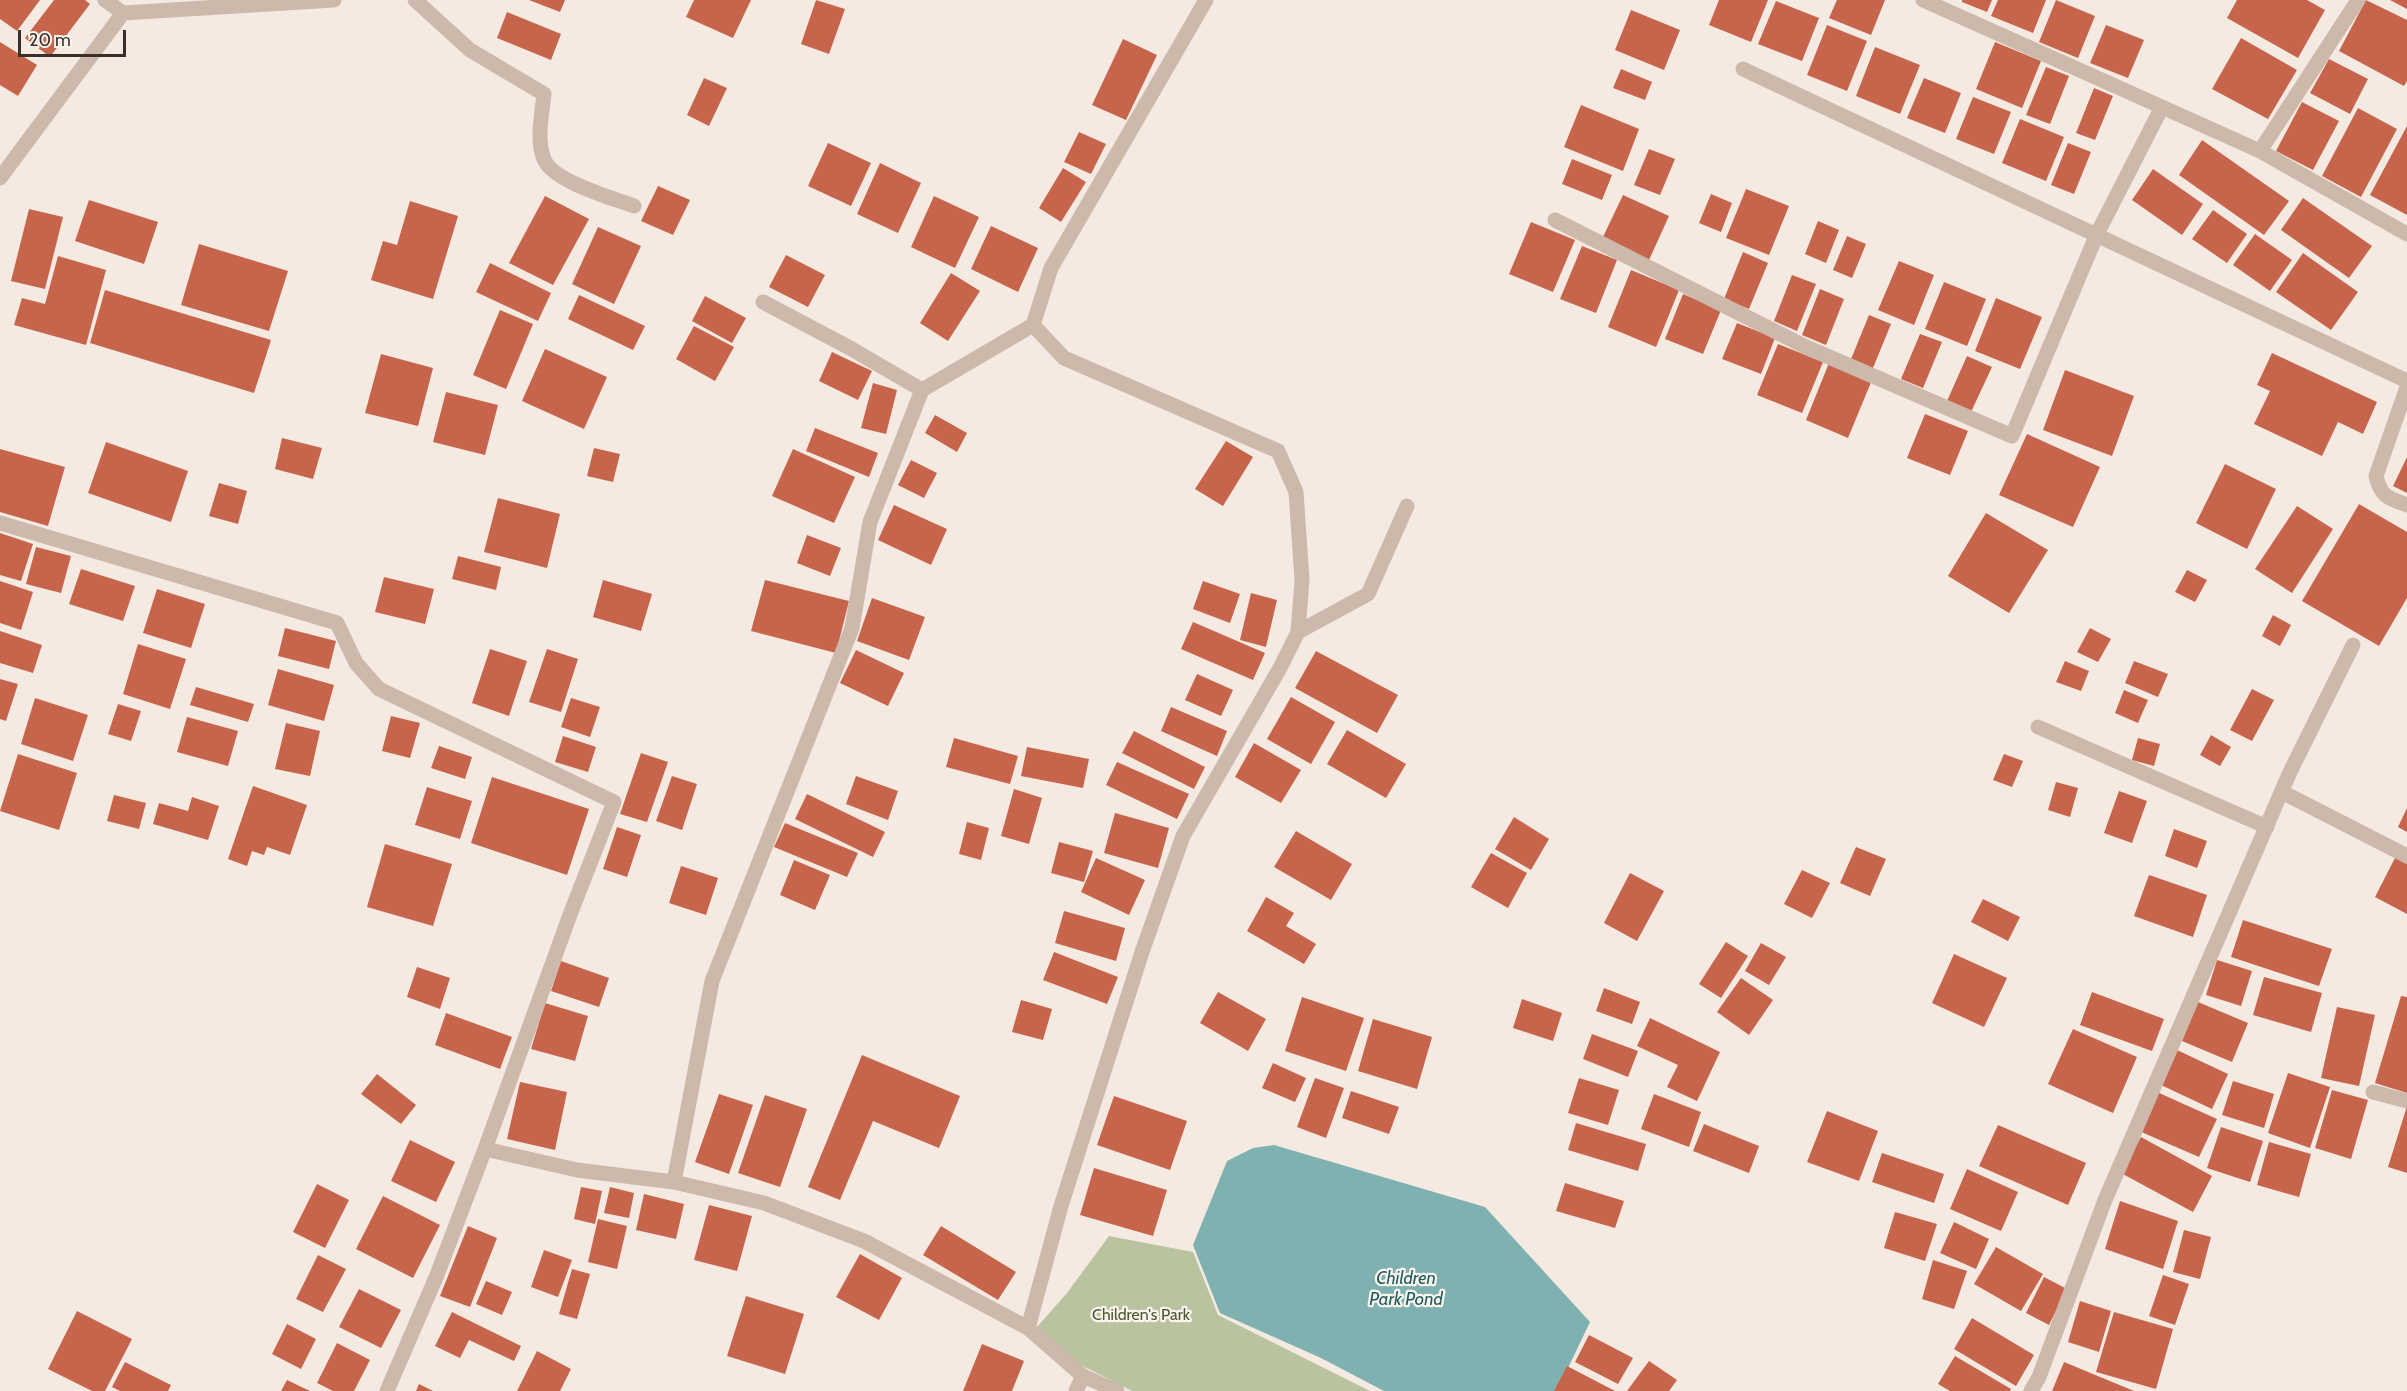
<!DOCTYPE html>
<style>
body{margin:0}
#map{position:relative;width:2407px;height:1391px;overflow:hidden;background:#f4eae1;font-family:Cabin,sans-serif}
canvas{display:block}
.scale{position:absolute;left:18px;top:30px;width:108px;height:27px;box-sizing:border-box;border:3px solid #3b2f2b;border-top:0;padding-left:8px;font-size:18px;line-height:21px;white-space:nowrap;color:#3b2f2b;-webkit-text-stroke:4px #fbf4ee;paint-order:stroke}
</style>
<div id="map">
<canvas width="2407" height="1391"></canvas>
<div class="scale">20 m</div>
</div>
<script>
const ctx = document.querySelector('canvas').getContext('2d');
ctx.lineJoin = 'round';
function fill(path, color) {
  ctx.fillStyle = color;
  ctx.fill(path, 'evenodd');
}
function stroke(path, color, width, dash) {
  ctx.strokeStyle = color;
  ctx.lineWidth = width;
  ctx.lineCap = dash ? 'butt' : 'round';
  ctx.setLineDash(dash || []);
  ctx.stroke(path);
}
function write(font, color, halo, rows, align = 'center') {
  ctx.font = font + ' Cabin,sans-serif';
  ctx.lineWidth = 4.5;
  ctx.setLineDash([]);
  ctx.textBaseline = 'middle';
  ctx.strokeStyle = halo;
  ctx.fillStyle = color;
  for (const [text, x, y, turn = 0] of rows) {
    ctx.save();
    ctx.translate(x, y);
    ctx.rotate((+turn || 0) * Math.PI / 180);
    ctx.textAlign = isNaN(turn) ? turn : align;
    if (halo) ctx.strokeText(text, 0, 0);
    ctx.fillText(text, 0, 0);
    ctx.restore();
  }
}
fill(new Path2D(`
 M1109,1236l84,16 25,63 152,76h-238l-51,-26 -44,-38 30,-34z`), '#b9c3a0');
fill(new Path2D(`
 M1274,1145l211,62 105,115 -33,69h-173l-63,-33 -101,-45 -27,-68 34,-84 26,-13z`), '#7fb1b1');
fill(new Path2D(`
 M0,0h40l-23,31 -17,-12z
 M54,0h31l5,4 -40,53 -25,-19z
 M529,0h36l-5,12z
 M694,0h57l-18,38 -47,-21z
 M816,0l29,9 -16,45 -28,-10z
 M1719,0h49l-17,42 -42,-17z
 M1837,0h48l-14,35 -42,-17z
 M1962,0h30l-5,12 -25,-10z
 M1998,0h48l-13,33 -42,-17z
 M2056,0l39,16 -17,42 -39,-16z
 M2237,0h70l18,10 -27,48 -71,-40z
 M2366,0l41,20v61l-3,5 -65,-35z
 M2390,0h17v9z
 M1776,1l43,17 -17,43 -44,-17z
 M1631,10l49,20 -16,40 -49,-20z
 M507,12l54,22 -10,26 -54,-22z
 M1827,25l40,16 -20,50 -40,-16z
 M2106,25l38,15 -16,38 -38,-15z
 M2241,38l56,32 -29,49 -56,-30z
 M1123,39l34,16 -31,65 -34,-15z
 M0,42l37,23 -19,31 -18,-11z
 M1995,42l46,19 -19,47 -46,-19z
 M1875,47l45,18 -20,49 -44,-18z
 M2329,59l39,20 -18,35 -40,-21z
 M2046,67l23,9 -19,48 -24,-9z
 M1621,69l31,13 -7,18 -32,-12z
 M704,78l23,10 -18,38 -22,-11z
 M1924,78l37,15 -16,40 -38,-15z
 M2094,88l19,8 -18,44 -19,-7z
 M1973,97l38,15 -17,42 -38,-15z
 M2302,102l37,19 -26,49 -37,-19z
 M1581,105l58,24 -16,42 -59,-24z
 M2358,108l39,21 -36,68 -39,-21z
 M2020,119l44,18 -18,44 -44,-18z
 M2407,126v89l-37,-20z
 M1079,132l27,12 -15,30 -27,-12z
 M2202,140l87,61 -25,34 -85,-60z
 M828,143l43,20 -20,43 -43,-20z
 M2068,143l23,9 -17,42 -23,-9z
 M1649,149l26,10 -15,36 -26,-10z
 M1572,159l40,16 -10,25 -40,-16z
 M880,163l41,20 -23,50 -41,-19z
 M1063,168l23,14 -25,40 -22,-14z
 M2153,169l50,35 -21,31 -50,-35z
 M658,186l32,14 -17,35 -32,-14z
 M1746,189l43,17 -20,49 -43,-17z
 M1711,194l21,9 -11,29 -22,-9z
 M1623,195l46,21 -20,44 -47,-21z
 M545,196l44,23 -36,66 -44,-22z
 M934,196l45,21 -24,51 -44,-21z
 M2303,198l69,48 -23,32 -68,-48z
 M89,200l69,22 -14,42 -69,-23z
 M410,201l48,15 -25,83 -62,-19 12,-39 14,4z
 M29,209l34,8 -18,72 -34,-8z
 M2213,210l34,24 -20,29 -35,-24z
 M1818,221l21,9 -13,33 -21,-9z
 M1531,222l44,18 -22,52 -44,-18z
 M991,226l47,22 -20,44 -47,-23z
 M598,227l43,19 -27,58 -42,-20z
 M2255,234l37,26 -22,31 -37,-26z
 M1847,236l19,8 -14,34 -19,-8z
 M199,244l89,27 -19,60 -88,-26z
 M1582,246l35,14 -21,53 -36,-14z
 M1743,252l25,11 -19,46 -25,-10z
 M2303,253l55,39 -27,38 -55,-38z
 M786,255l39,20 -17,32 -39,-20z
 M58,256l48,14 -20,75 -72,-20 8,-27 23,6z
 M1899,261l35,14 -20,50 -36,-15z
 M490,263l61,30 -13,28 -62,-29z
 M1631,270l48,20 -23,57 -48,-20z
 M951,273l29,18 -32,50 -28,-18z
 M1792,275l24,9 -19,47 -23,-10z
 M1944,282l42,17 -19,47 -42,-17z
 M1820,289l24,10 -18,46 -24,-10z
 M105,290l166,50 -17,53 -164,-50z
 M1683,294l38,16 -18,44 -38,-15z
 M579,295l66,31 -12,24 -65,-31z
 M705,296l41,22 -14,25 -40,-22z
 M1996,298l46,19 -22,52 -45,-18z
 M500,310l33,14 -27,65 -33,-14z
 M1869,315l22,9 -18,44 -22,-9z
 M1737,323l38,15 -14,36 -39,-15z
 M694,326l40,21 -19,34 -39,-22z
 M1920,334l22,8 -19,46 -22,-9z
 M1778,344l45,18 -21,51 -45,-18z
 M545,349l62,28 -23,52 -62,-28z
 M832,352l40,19 -14,29 -39,-19z
 M2272,353l105,49 -14,32 -25,-12 -16,34 -68,-32 16,-33 -13,-6z
 M381,354l52,14 -15,58 -53,-13z
 M1967,356l25,11 -21,45 -24,-11z
 M1829,363l43,17 -24,58 -42,-18z
 M2065,370l69,26 -22,60 -69,-26z
 M873,383l24,7 -11,44 -25,-6z
 M446,392l52,13 -13,50 -52,-13z
 M1925,414l43,17 -18,44 -43,-17z
 M935,415l32,18 -10,19 -32,-19z
 M815,428l63,25 -9,24 -63,-26z
 M2027,434l73,33 -27,60 -74,-32z
 M282,438l40,10 -9,31 -38,-10z
 M1226,441l27,16 -30,49 -28,-17z
 M106,442l82,29 -17,51 -83,-29z
 M594,448l26,6 -7,28 -26,-6z
 M0,449l65,18 -17,59 -48,-14z
 M793,449l62,28 -21,46 -62,-27z
 M2407,457v36l-14,-7z
 M911,460l26,13 -13,25 -26,-13z
 M2225,464l51,25 -29,60 -51,-26z
 M219,483l28,8 -9,33 -29,-8z
 M498,498l62,16 -13,54 -63,-16z
 M2359,504l48,28v66l-28,48 -77,-45z
 M894,505l53,24 -16,36 -53,-25z
 M2297,506l36,23 -41,64 -37,-24z
 M1986,513l62,37 -39,63 -61,-37z
 M0,533l33,11 -12,37 -21,-6z
 M807,535l34,13 -11,28 -33,-13z
 M36,547l35,9 -10,37 -35,-9z
 M458,556l43,11 -5,23 -44,-11z
 M81,569l54,17 -12,35 -54,-17z
 M2187,570l20,10 -12,22 -20,-10z
 M384,577l50,12 -9,35 -50,-12z
 M603,580l49,14 -11,37 -48,-14z
 M765,580l84,21 -13,52 -85,-22z
 M0,581l33,11 -12,38 -21,-7z
 M1203,581l37,13 -10,29 -37,-14z
 M157,589l48,15 -14,44 -48,-15z
 M1251,593l26,7 -11,47 -26,-7z
 M872,598l53,19 -16,43 -52,-19z
 M2273,615l18,10 -11,21 -18,-10z
 M1193,622l72,31 -12,27 -72,-31z
 M285,628l51,13 -7,28 -51,-13z
 M2090,628l21,11 -13,23 -21,-10z
 M0,631l42,14 -9,28 -33,-10z
 M138,644l48,15 -16,50 -47,-15z
 M490,649l37,12 -18,55 -37,-13z
 M547,649l31,10 -17,53 -32,-10z
 M856,650l48,23 -16,33 -48,-23z
 M1316,651l82,44 -21,38 -82,-45z
 M2065,661l24,10 -8,20 -25,-9z
 M2134,661l34,13 -10,23 -33,-14z
 M278,669l56,16 -10,36 -56,-16z
 M1197,674l36,16 -12,26 -36,-16z
 M0,679l18,5 -12,37 -6,-2z
 M196,687l58,17 -6,18 -58,-17z
 M2252,689l22,11 -22,41 -22,-11z
 M2124,690l24,10 -10,23 -23,-10z
 M1291,697l44,25 -24,42 -44,-25z
 M35,698l53,17 -15,46 -52,-17z
 M571,698l29,9 -10,30 -29,-10z
 M118,704l23,7 -10,30 -23,-7z
 M1171,707l56,24 -10,25 -56,-25z
 M391,716l29,7 -10,35 -28,-7z
 M187,717l51,14 -10,35 -51,-14z
 M286,723l34,8 -10,45 -35,-7z
 M1347,730l59,34 -20,34 -59,-34z
 M1134,731l71,36 -11,22 -72,-36z
 M2211,735l20,12 -11,19 -20,-11z
 M563,736l33,11 -8,25 -33,-10z
 M954,738l64,18 -8,28 -64,-17z
 M2138,738l22,6 -6,22 -22,-6z
 M1254,743l47,27 -20,33 -46,-26z
 M439,746l33,11 -7,22 -34,-11z
 M1027,747l62,12 -6,29 -62,-12z
 M641,753l27,9 -21,60 -27,-8z
 M18,754l59,19 -18,57 -59,-19z
 M2004,754l19,7 -11,26 -19,-7z
 M1117,762l72,32 -12,25 -71,-34z
 M672,776l25,8 -15,46 -26,-9z
 M856,776l42,15 -10,29 -42,-16z
 M492,777l97,32 -22,66 -96,-32z
 M2056,782l22,6 -8,29 -22,-7z
 M253,786l54,19 -17,50 -23,-8 -3,8 -12,-4 -5,15 -19,-7z
 M427,787l45,14 -12,38 -45,-14z
 M1014,789l28,9 -13,46 -28,-8z
 M2119,791l28,10 -15,42 -28,-10z
 M807,794l78,38 -12,25 -78,-38z
 M114,795l32,8 -7,26 -32,-8z
 M192,797l27,9 -11,34 -55,-16 6,-21 29,8z
 M2407,808v24l-9,-5z
 M1115,813l54,15 -11,40 -54,-15z
 M1514,817l35,22 -18,31 -36,-21z
 M967,822l22,6 -8,32 -22,-6z
 M785,823l73,30 -11,24 -73,-30z
 M617,827l24,8 -14,42 -24,-8z
 M2174,829l33,12 -10,27 -32,-12z
 M1296,831l56,33 -21,36 -57,-33z
 M1059,842l34,9 -9,31 -33,-9z
 M385,844l67,20 -19,62 -66,-19z
 M1856,847l30,12 -16,37 -30,-13z
 M1491,853l36,20 -19,35 -37,-21z
 M1096,858l49,22 -16,35 -48,-23z
 M2395,858l12,6v50l-32,-17z
 M794,860l36,15 -15,35 -35,-15z
 M681,866l37,12 -12,37 -37,-12z
 M1802,870l28,13 -18,35 -28,-14z
 M1630,873l34,18 -27,50 -33,-18z
 M2149,875l58,20 -14,42 -59,-21z
 M1266,897l28,16 -8,13 30,18 -12,20 -57,-33z
 M1983,899l37,18 -12,24 -37,-19z
 M1064,911l61,17 -9,33 -61,-18z
 M2243,920l89,29 -13,37 -88,-29z
 M1726,942l22,14 -27,42 -22,-14z
 M1761,943l25,14 -17,28 -24,-14z
 M1054,952l64,25 -11,27 -64,-24z
 M1954,954l53,24 -23,49 -52,-24z
 M2217,960l35,11 -11,35 -35,-11z
 M561,961l48,17 -10,29 -48,-16z
 M417,967l33,11 -10,31 -33,-12z
 M2264,977l58,16 -11,39 -58,-17z
 M1741,978l32,22 -24,35 -32,-23z
 M1604,988l36,14 -8,22 -36,-13z
 M1218,992l48,27 -18,32 -48,-28z
 M2092,992l72,27 -12,32 -72,-26z
 M2401,996l6,1v96l-32,-10z
 M1302,997l62,21 -18,53 -61,-20z
 M1522,999l40,14 -9,28 -40,-13z
 M1021,1000l31,9 -9,31 -31,-8z
 M2198,1002l50,21 -16,39 -50,-21z
 M545,1003l43,13 -13,45 -44,-12z
 M2337,1007l38,8 -16,71 -38,-8z
 M446,1013l66,24 -12,32 -65,-24z
 M1650,1018l70,34 -23,49 -30,-14 11,-22 -41,-19z
 M1373,1019l59,18 -15,52 -59,-18z
 M2073,1029l64,28 -24,56 -65,-29z
 M1592,1034l46,17 -10,26 -45,-18z
 M2177,1050l51,24 -16,35 -51,-24z
 M862,1055l98,41 -21,52 -66,-27 -33,79 -32,-13z
 M1273,1063l33,15 -11,24 -33,-14z
 M2288,1073l42,14 -20,61 -42,-15z
 M377,1074l39,31 -15,19 -40,-30z
 M1315,1078l29,10 -18,50 -29,-11z
 M1579,1078l40,12 -11,35 -40,-12z
 M2233,1081l41,13 -10,34 -42,-13z
 M520,1082l47,10 -12,58 -48,-11z
 M2332,1090l36,10 -17,59 -36,-11z
 M1351,1091l48,16 -10,27 -47,-16z
 M2157,1092l60,27 -18,38 -60,-26z
 M719,1094l34,11 -24,69 -34,-12z
 M1654,1094l47,18 -12,35 -48,-18z
 M765,1095l42,14 -27,78 -42,-14z
 M1114,1096l73,25 -17,49 -73,-25z
 M2407,1106v67l-19,-6z
 M1827,1111l51,20 -19,50 -52,-19z
 M1576,1123l70,21 -8,27 -70,-21z
 M1704,1124l55,22 -10,27 -56,-22z
 M1998,1125l88,38 -18,42 -89,-39z
 M2221,1127l42,14 -13,41 -43,-14z
 M2141,1137l71,39 -19,36 -72,-39z
 M410,1140l45,22 -19,40 -45,-21z
 M2269,1142l42,12 -12,43 -42,-12z
 M1882,1153l62,21 -10,29 -62,-21z
 M1094,1168l73,22 -14,46 -73,-21z
 M1967,1169l51,23 -17,39 -51,-22z
 M1565,1183l59,18 -9,27 -59,-17z
 M317,1184l32,16 -24,48 -32,-16z
 M581,1187l21,4 -7,33 -21,-5z
 M610,1187l24,6 -5,25 -25,-5z
 M644,1194l40,10 -8,35 -40,-9z
 M383,1196l57,29 -27,53 -57,-29z
 M2120,1201l58,20 -15,48 -58,-20z
 M709,1205l43,11 -15,55 -43,-11z
 M1895,1212l42,12 -12,37 -41,-13z
 M598,1219l29,7 -10,43 -29,-7z
 M1954,1222l35,17 -13,30 -36,-16z
 M468,1226l29,12 -27,69 -30,-11z
 M941,1226l75,46 -18,28 -75,-45z
 M2184,1230l27,7 -11,42 -27,-7z
 M1996,1247l47,27 -22,37 -47,-27z
 M544,1250l28,10 -14,37 -27,-10z
 M860,1254l42,24 -23,42 -43,-23z
 M318,1255l28,14 -23,43 -27,-13z
 M1933,1260l34,11 -13,38 -32,-10z
 M572,1269l18,5 -13,45 -18,-5z
 M2163,1275l26,9 -14,41 -26,-9z
 M2044,1277l23,12 -18,36 -23,-12z
 M486,1281l26,11 -10,23 -26,-11z
 M359,1289l42,21 -20,38 -42,-21z
 M746,1296l58,18 -19,60 -58,-18z
 M2080,1301l31,10 -12,41 -31,-10z
 M77,1311l55,28 -27,52h-13l-44,-22z
 M452,1312l69,34 -7,15 -45,-21 -9,18 -25,-12z
 M2114,1312l59,17 -17,60 -60,-17z
 M1972,1318l62,37 -18,31 -62,-37z
 M287,1324l29,15 -15,30 -29,-15z
 M1589,1335l44,23 -15,26 -43,-22z
 M337,1343l33,17 -16,31h-21l-16,-8z
 M982,1344l42,17 -12,30h-49z
 M537,1351l34,18 -11,22h-43z
 M1955,1356l56,33 -1,2h-60l-12,-7z
 M1649,1361l28,19 -8,11h-42z
 M125,1362l46,23 -3,6h-48l-8,-4z
 M2064,1362l70,29h-82z
 M1567,1366l48,25h-61z
 M287,1380l23,11h-29z
 M419,1384l14,7h-17z`), '#c7644c');
stroke(new Path2D(`
 M105,0l18,13
 M415,0l55,50 74,44c-2,20 -8,46 0,65 8,22 68,39 90,47
 M1206,0l-155,268 -18,57 31,33 214,93 18,41 6,88 -4,52
 M1923,0l239,107
 M1743,69l664,312
 M2260,151l98,-151
 M0,178l123,-165 211,-13
 M1555,220l251,127 206,89 85,-202 65,-127 98,44 147,83
 M763,302l87,46 72,42 111,-65
 M2407,387l-31,89c5,21 12,22 31,29
 M0,523l337,100 19,40 23,26 235,113 -43,110 -86,237
 M2038,727l229,100
 M2282,792l125,64
 M2373,1092l34,9
 M674,1182l38,-201 140,-353 18,-106 52,-132
 M1028,1328l33,-122 81,-254 41,-116 97,-168 18,-36 70,-38 39,-88
 M387,1391l50,-116 48,-126 92,21 97,12 90,21 100,38 164,87 55,48 34,15
 M1076,1391l7,-15
 M2031,1391l8,-14 66,-177 185,-428 63,-127`), '#cdb9ac', 15);
write('16px', '#4c592e', '#fbf4ee', [
 ["Children's Park",1141,1315]
]);
write('italic 18px', '#205c5d', '#fbf4ee', [
 ["Children",1406,1279],
 ["Park Pond",1406,1300]
]);
</script>
